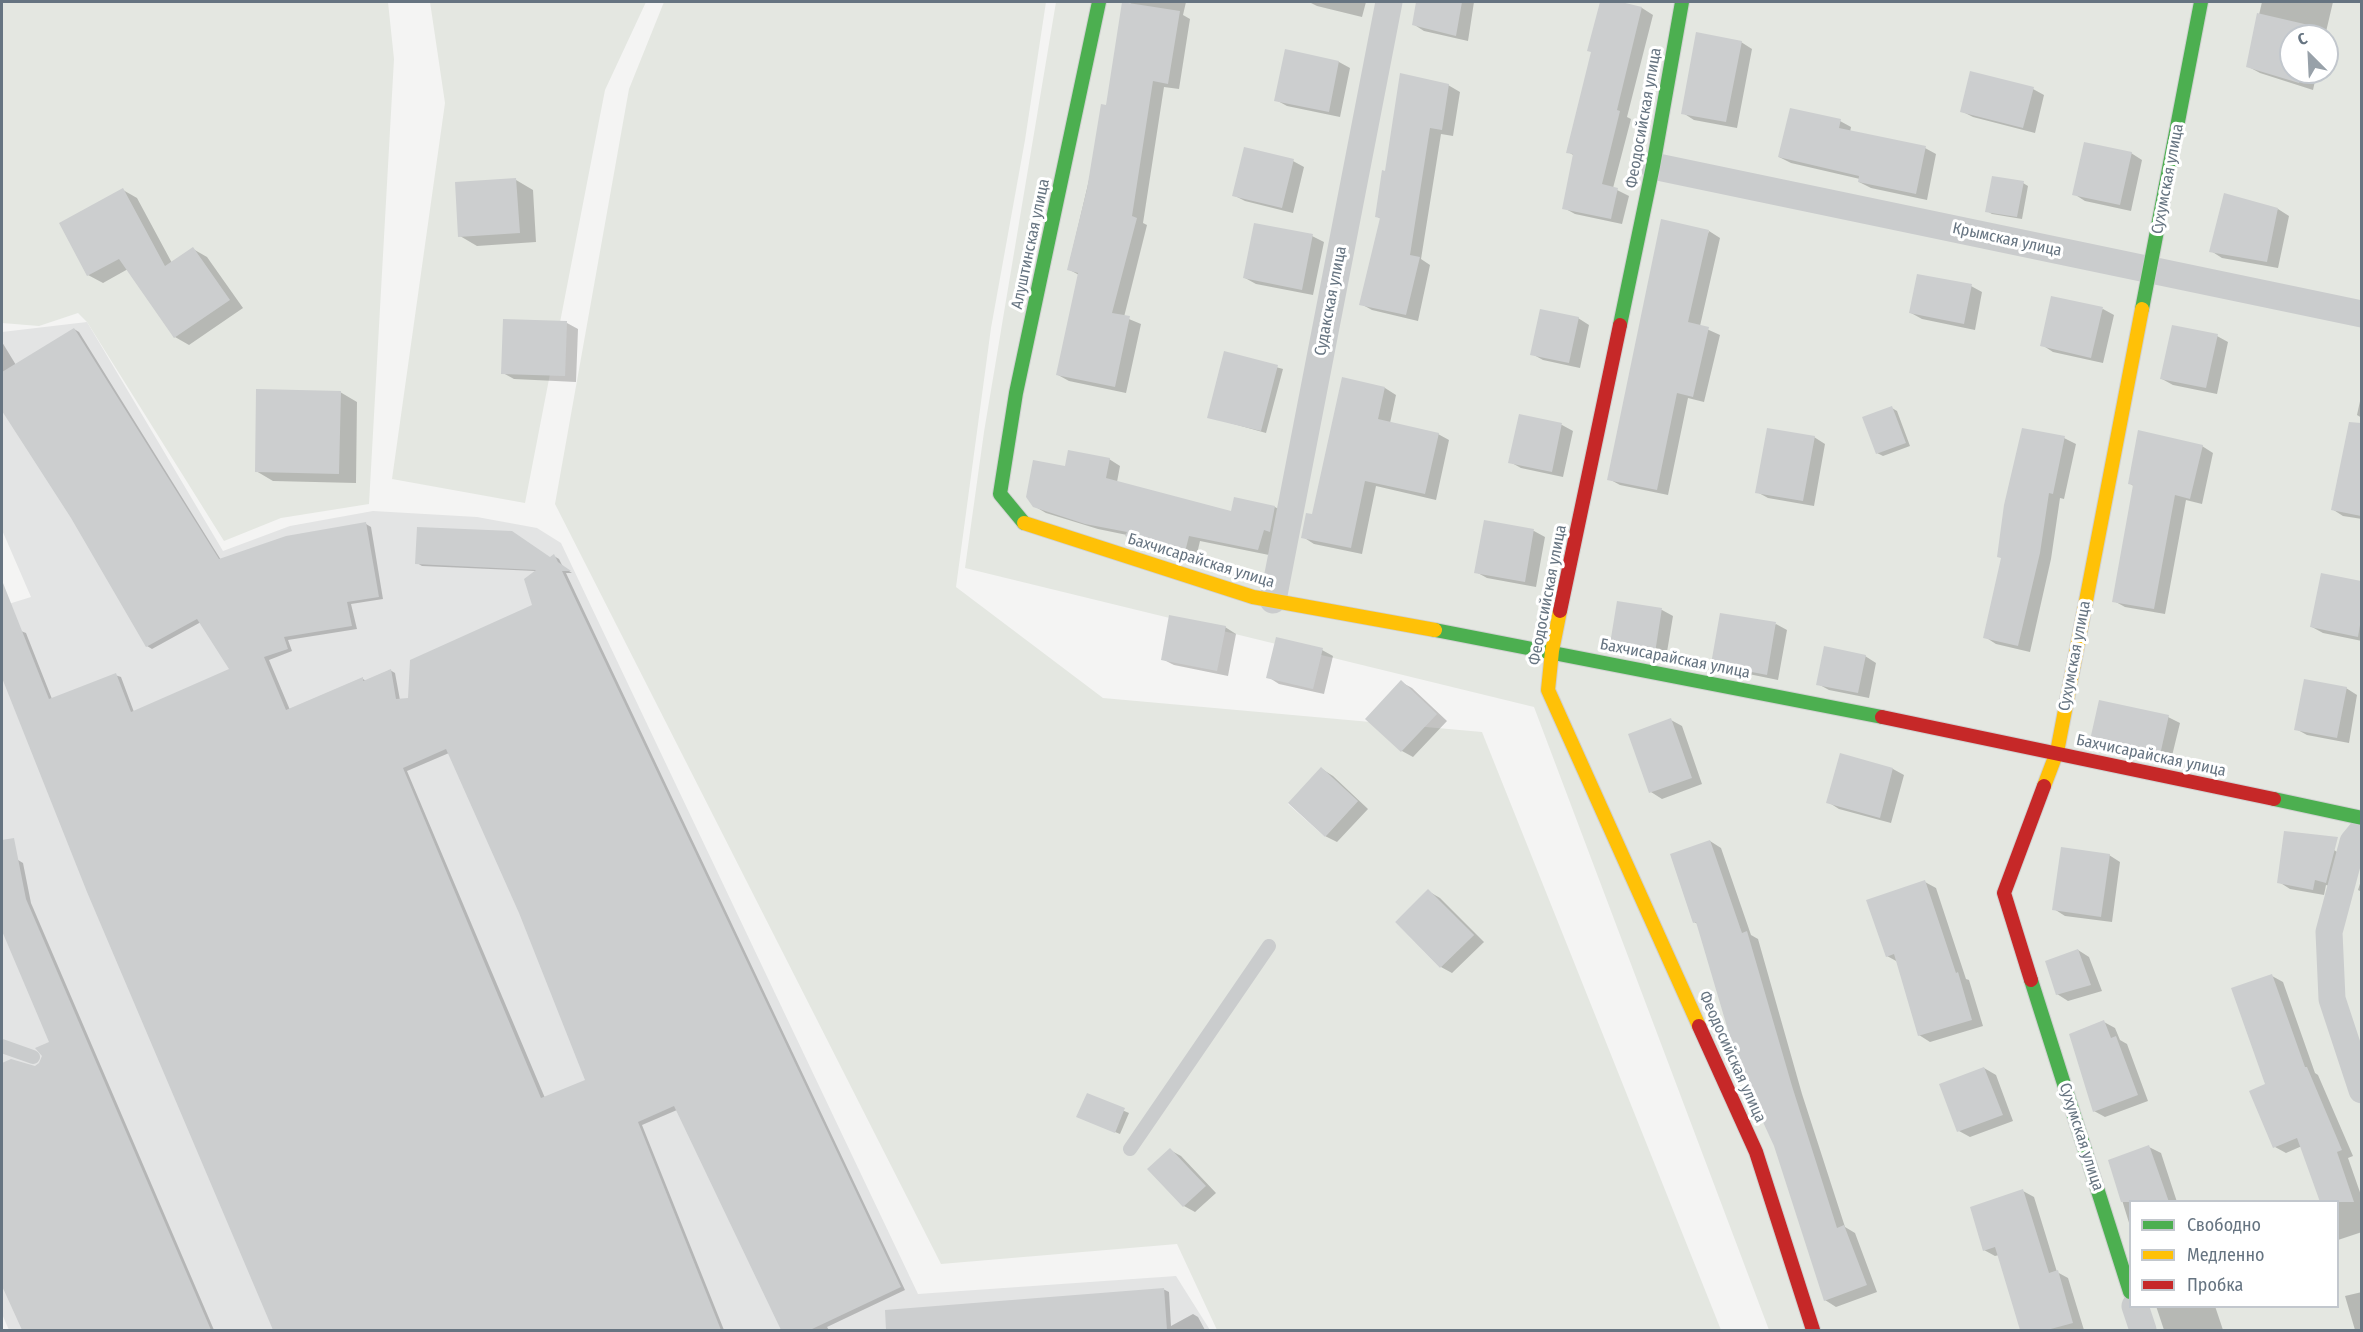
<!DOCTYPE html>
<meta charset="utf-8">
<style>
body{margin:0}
#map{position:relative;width:2363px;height:1332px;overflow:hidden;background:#f4f4f3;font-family:"Fira Sans Condensed",sans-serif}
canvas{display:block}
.frame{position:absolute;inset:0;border:3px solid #667481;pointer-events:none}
.legend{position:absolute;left:2129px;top:1200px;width:210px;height:108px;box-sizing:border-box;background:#fff;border:2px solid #c2c7cd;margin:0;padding:8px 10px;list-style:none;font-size:18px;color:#667481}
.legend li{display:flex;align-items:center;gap:12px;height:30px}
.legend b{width:30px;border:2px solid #c2c7cd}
.north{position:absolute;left:2279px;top:24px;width:60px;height:60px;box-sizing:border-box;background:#fff;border:2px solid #c2c7cd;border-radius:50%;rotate:336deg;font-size:16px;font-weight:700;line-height:24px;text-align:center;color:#667481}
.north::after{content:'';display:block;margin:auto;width:21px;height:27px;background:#98a1a9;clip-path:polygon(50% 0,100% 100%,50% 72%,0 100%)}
</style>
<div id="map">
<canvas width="2363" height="1332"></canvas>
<div class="frame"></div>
<ul class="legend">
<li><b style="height:8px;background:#4caf50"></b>Свободно</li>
<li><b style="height:8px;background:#ffc107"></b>Медленно</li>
<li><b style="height:8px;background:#c62828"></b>Пробка</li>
</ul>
<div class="north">С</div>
</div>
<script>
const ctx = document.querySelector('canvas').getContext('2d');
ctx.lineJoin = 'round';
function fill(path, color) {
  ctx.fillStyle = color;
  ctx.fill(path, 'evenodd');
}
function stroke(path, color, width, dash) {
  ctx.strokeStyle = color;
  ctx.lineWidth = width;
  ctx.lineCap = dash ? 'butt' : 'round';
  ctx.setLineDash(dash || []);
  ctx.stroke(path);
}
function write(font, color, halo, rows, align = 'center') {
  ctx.font = font + ' "Fira Sans Condensed",sans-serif';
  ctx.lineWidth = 6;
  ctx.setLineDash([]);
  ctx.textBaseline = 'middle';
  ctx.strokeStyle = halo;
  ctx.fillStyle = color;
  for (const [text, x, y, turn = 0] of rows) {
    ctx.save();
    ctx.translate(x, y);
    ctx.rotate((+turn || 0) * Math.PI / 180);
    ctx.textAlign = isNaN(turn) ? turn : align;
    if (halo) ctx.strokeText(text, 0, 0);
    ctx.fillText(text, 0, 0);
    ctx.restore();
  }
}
fill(new Path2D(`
 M87,322l136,229 67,-25 83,-15 104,6 60,11 24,15 357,751 258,-18 34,54h-1201l-7,-16v-708l29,-9 -29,-67v-198z`), '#e3e4e4');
fill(new Path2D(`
 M2,2h386l6,57 -25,445 -88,14 -57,23 -137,-219 -9,-9 -39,13 -37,-3z
 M430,2h216l-41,88 -80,413 -133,-24 53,-376z
 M664,2h382l-21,138 -34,188 -35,259 147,111 379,34 239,598h-504l-40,-86 -236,20 -386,-760 74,-415zM1358,801l-33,36 -37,-33v-1zM1428,890l46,45 -34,33 -45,-46z
 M1056,2h1305v1328h-592l-235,-623 -569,-139 19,-136zM2291,36h36v36h-36zM2130,1202h208v104h-208z`), '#e4e7e1');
fill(new Path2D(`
 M1131,2h55l-3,13 7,4 -11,70 -15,-2 -21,136 4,2 -23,92 17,7 -15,69 -57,-12 -11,-6 21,-100 -11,-6z
 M1309,2h57l-4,15 -45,-11z
 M1417,2h57l-6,39 -44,-10 -11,-7z
 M1601,2h13l28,6 11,7 -26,102 4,2 -18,69 16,8 -7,28 -47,-10 -11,-6 11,-52 -7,-4 25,-100 -4,-2z
 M2262,2h71l-8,34h-34v36h26l-4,18 -53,-17 -13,-7z
 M1741,42l11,7 -15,79 -43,-8 -11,-7z
 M1286,51l53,11 11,6 -10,49 -53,-11 -11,-6z
 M1448,85l12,7 -7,44 -12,-2 -20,125 9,6 -12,56 -46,-11 -11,-6 20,-85 -5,-3 10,-44z
 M2033,89l11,6 -9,38 -62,-16 -12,-6z
 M1840,121l11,6 -1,5 75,16 11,6 -9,46 -56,-12 -12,-6 1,-3 -69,-16 -12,-6z
 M2131,153l11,7 -11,51 -46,-10 -11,-7z
 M1293,161l11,6 -11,46 -48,-12 -12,-6z
 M516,180l17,10 3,52 -59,4 -17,-10z
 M2023,183l5,3 -6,33 -30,-5 -5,-3z
 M123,190l14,8 35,65 21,-14 14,8 36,51 -54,37 -14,-8 -47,-68 -25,14 -15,-8z
 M2278,209l11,7 -11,52 -56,-10 -11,-7z
 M1709,231l11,7 -20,88 20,9 -16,67 -16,-4 -20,97 -48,-10 -11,-6z
 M1312,236l12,6 -11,53 -57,-11 -11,-6z
 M1971,286l11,6 -7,38 -53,-11 -11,-6z
 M2103,309l11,6 -11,48 -50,-11 -11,-7z
 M1578,318l11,7 -9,43 -37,-8 -11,-6z
 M567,323l11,6 -2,53 -62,-3 -11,-6z
 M74,329l5,3 142,228 145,-36 5,3 12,72 -32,5 6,25 -69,11 4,11 -23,9 21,50 73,-31 3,2 24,-11 5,3 5,27h10l124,-94 2,-35 -114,-5 -5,-3 134,-5 3,-2 5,3 4,8 9,6h-6l339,717 -78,37 2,3h-47l-105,-220 -35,15 82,205h-450l-186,-439 -86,-217v-36l19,-7 5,2 26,66 63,-24 6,2 13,35 97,-43 -30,-47 -49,27 -5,-3 -75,-129 -70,-109v-66l14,23zM449,753l71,160 67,168 -42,17 -138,-327z
 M2217,336l11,6 -11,52 -44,-9 -11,-6z
 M1225,353l58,16 -17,64 -57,-16z
 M1343,379l42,9 11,7 -6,28 48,11 11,6 -13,60 -60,-14 -14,68 -48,-10 -11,-7 10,-21z
 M340,392l17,10 -1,81 -83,-2 -17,-10z
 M2362,392v26l-5,-3z
 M1892,408l5,3 13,35 -27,10 -6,-3z
 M1520,416l42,9 11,6 -10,46 -42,-9 -11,-6z
 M1814,437l11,7 -11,62 -46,-8 -11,-6z
 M2064,438l12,6 -12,55 -4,-1 -9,61 -21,93 -34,-8 -11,-7z
 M2202,446l11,7 -11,51 -16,-4 -21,114 -40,-7 -11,-6 21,-114 -6,-4z
 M1109,459l11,7 -3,16 115,30 43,-5 11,7 -17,41 -69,-14 -4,17 -15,-2 -43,-14 -11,-7 -29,-6 -52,-16 -12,-7 32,-38z
 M2341,468l21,4v47l-19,-3 -11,-7z
 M1485,522l49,9 11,6 -9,50 -49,-9 -11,-6z
 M2322,575l40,7v59l-39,-8 -11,-6z
 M1618,603l44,7 11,6 -7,42 -43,-9 -11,-6z
 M1776,624l11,6 -9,50 -54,-11 -11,-6z
 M1225,627l11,7 -8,42 -54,-11 -12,-6z
 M1322,650l11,6 -9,38 -45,-10 -11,-7z
 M1865,656l11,7 -7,35 -40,-8 -11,-6z
 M1401,682l11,6 35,33 -34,36 -11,-6z
 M2346,688l11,7 -8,48 -42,-8 -11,-6z
 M2168,717l12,6 -9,37 -68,-14 -11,-7z
 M1671,720l11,6 20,58 -40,15 -11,-7z
 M1841,755l52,14 11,6 -13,48 -52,-14 -11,-7z
 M1322,769l11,7 35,33 -31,33 -12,-6z
 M1710,841l11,7 30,87 7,4 44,155 43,133 10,6 22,59 -41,15 -11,-7 -50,-154 -77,-222 -4,-2z
 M2334,850l11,7 -8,31 -11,-3 -2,10 -34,-6 -11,-7z
 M2109,855l11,7 -8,60 -47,-6 -11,-7z
 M18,860l5,3 8,40 183,427h-191l-21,-48v-217l9,-5 23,8 9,-7 8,-18 -49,-116v-63z
 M2362,877v15l-4,-2z
 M1925,882l11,6 30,91 3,1 14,46 -53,16 -11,-7 -21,-73 -11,-6z
 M1428,891l12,7 44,44 -32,31 -11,-6 -44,-45z
 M2078,950l11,7 13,34 -34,10 -11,-7z
 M2272,976l11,6 32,91 3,2 35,81 -5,2 14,40v34l-24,8v-38h-20l3,-2 -19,-54 -16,7 -11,-6 -8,-62z
 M2104,1022l11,6 5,12 7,4 21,57 -43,16 -11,-6z
 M1984,1068l12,7 17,46 -43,16 -11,-6z
 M1087,1095l42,18 -9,21 -37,-15z
 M2149,1147l12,6 16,49h-47v24l-20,-65z
 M1170,1150l11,6 35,37 -21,19 -11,-6z
 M2023,1191l11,6 23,75 11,6 16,52h-63l-22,-75 -4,1 -11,-6z
 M1163,1289l6,3 2,34 22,-12 5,3 7,13h-285l-2,-21z
 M2362,1292v38h-7l-10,-34z
 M2156,1306h59l8,24h-59z`), '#0003');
fill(new Path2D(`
 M1122,2l58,9 -12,73 -15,-3 -21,135 5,2 -25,95 18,3 -15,71 -59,-12 22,-102 -11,-3 20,-81 14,-85 5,1z
 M1416,2h46l-6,34 -44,-11z
 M1600,2h21l21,5 -25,103 3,1 -18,73 16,4 -7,31 -49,-10 11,-55 -7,-1 25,-101 -4,-1z
 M2257,13l56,13 -3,10h-19v36h11l-3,11 -53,-16z
 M1696,32l46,9 -16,81 -45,-8z
 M1285,49l54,12 -10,51 -55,-11z
 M1970,71l64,16 -11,41 -63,-16z
 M1400,73l49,11 -7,46 -12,-2 -20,127 10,2 -14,58 -47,-10 21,-87 -5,-1 7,-47 3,1z
 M1790,108l51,11 -2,9 87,18 -10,48 -58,-12 1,-6 -81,-19z
 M2084,142l48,10 -12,53 -48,-10z
 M1244,147l50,12 -12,49 -50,-12z
 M1992,176l32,5 -7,36 -32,-5z
 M516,178l4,55 -62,4 -3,-55z
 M123,188l42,78 28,-19 37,53 -56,38 -55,-79 -32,17 -28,-53z
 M2224,193l54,15 -11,54 -58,-10z
 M1661,219l48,11 -21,92 21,5 -16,70 -16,-4 -20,97 -50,-10z
 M1254,223l59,11 -11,56 -59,-12z
 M1917,274l55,10 -8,40 -55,-11z
 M2051,296l52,11 -12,51 -51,-12z
 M1540,309l39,8 -10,46 -39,-8z
 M503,319l64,2 -2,55 -64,-2z
 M2172,325l46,9 -12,54 -46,-9z
 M74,328l145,231 67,-23 80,-14 13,75 -32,5 5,24 -68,11 4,12 -24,8 22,53 77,-33v4l28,-12 5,30 12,-1 2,-38 122,-55 -8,-26 12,-9 -121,-6 2,-37 95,4 38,26 4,-3 4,8 13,9h-9l339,716 -91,43h-29l-107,-224 -36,16 83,208h-448l-186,-438 -85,-214 1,-95 46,116 67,-26 15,39 98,-43 -32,-50 -51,28 -75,-129 -69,-107v-39zM446,749l73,164 66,167 -44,18 -138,-330z
 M1224,351l54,14 -17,66 -54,-13z
 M1342,377l43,10 -7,32 61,14 -14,61 -60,-13 -14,67 -50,-10 5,-25 6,1z
 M256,389l85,2 -2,83 -84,-2z
 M1892,406l14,37 -30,11 -14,-37z
 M1519,414l43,9 -10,49 -44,-9z
 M2349,422l12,1v93l-30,-6z
 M1767,428l48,8 -12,65 -48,-8z
 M2022,428l43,8 -12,58 -4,-1 -9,60 -22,93 -35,-8 18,-80 -4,-1 7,-52z
 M2138,430l65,15 -13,54 -15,-4 -21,114 -42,-7 21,-117 -5,-1z
 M1068,450l42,8 -4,20 125,33 3,-14 41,9 -5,26 -6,-2 -6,20 -69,-14 -4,16 -17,-2 -43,-14 2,-4 -42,-8 -52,-17 -7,-10 7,-37 32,6z
 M1484,520l50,9 -9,53 -51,-9z
 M2321,573l40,8v38l-3,18 -48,-10z
 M1617,601l45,7 -7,45 -45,-9z
 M1720,613l56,9 -9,53 -56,-11z
 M1169,615l57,11 -9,45 -56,-11z
 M1276,637l47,11 -10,41 -47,-11z
 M1824,646l42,9 -8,38 -42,-8z
 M2304,679l43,8 -10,51 -43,-8z
 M1401,680l36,34 -36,38 -36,-33z
 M2099,700l70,15 -9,40 -70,-15z
 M1671,718l21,60 -43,15 -21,-59z
 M1840,753l53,15 -13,50 -54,-15z
 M1321,767l37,34 -33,36 -37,-34z
 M2284,831l54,6 -12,46 -11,-3 -2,10 -36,-7z
 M14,838l12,61 185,431h-189l-20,-44v-223l9,-4 24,7 4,-3 3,-7 -7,-8 14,-6 -47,-111v-91z
 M1710,840l32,93 5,-2 45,155 45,142 7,-3 23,60 -43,16 -50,-155 -33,-72 -45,-152 -3,1 -23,-69z
 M2061,847l49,7 -9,63 -49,-7z
 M1925,880l31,93 2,-1 14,48 -54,16 -24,-82 -8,3 -20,-57z
 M1428,889l46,46 -34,33 -45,-46z
 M2078,949l13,36 -35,10 -11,-34z
 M2272,974l33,93h2l35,83 -5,2 17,50h-34l-23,-64 -24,10 -24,-57 16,-7 -34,-96z
 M2104,1020l7,18 5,-2 22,59 -45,17 -24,-78z
 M1984,1067l19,48 -46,17 -18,-48z
 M1087,1093l38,15 -10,25 -39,-16z
 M2149,1145l20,57h-48l-13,-42z
 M1170,1148l36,38 -23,21 -36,-38z
 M2023,1189l26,84 9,-3 15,53 -26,7h-27l-25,-83 -12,4 -13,-44z
 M1164,1288l3,42h-281l-1,-20z`), '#cccecf');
const fast = new Path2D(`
 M2142,309l59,-307
 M1620,325l33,-159 29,-164
 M1024,523l-24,-29 16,-101 83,-391
 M1435,630l447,87
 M2274,799l88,19
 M2031,980l99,312`);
const slow = new Path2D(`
 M1024,523l229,74 182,33
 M1560,611l-8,40 -4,39 151,336
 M2044,786l13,-34 85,-443`);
const jam = new Path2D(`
 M1560,611l60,-286
 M1882,717l392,82
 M2031,980l-27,-87 40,-107
 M1699,1026l57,126 57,178`);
stroke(fast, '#d0d1d1', 16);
stroke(slow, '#d0d1d1', 16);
stroke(jam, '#d0d1d1', 16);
stroke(new Path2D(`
 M2,1046l31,11
 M1130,1149l139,-203`), '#cacccd', 14);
stroke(new Path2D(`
 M1653,166l709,148
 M1273,600l116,-598
 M2362,831l-9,11 -24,90 3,67 30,91
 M2135,1306l8,24`), '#cacccd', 27);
stroke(fast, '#4caf50', 14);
stroke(slow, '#ffc107', 14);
stroke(jam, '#c62828', 14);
write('16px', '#667481', '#fff', [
 ["Феодосийская улица",1644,118,-80],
 ["Сухумская улица",2168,179,-79],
 ["Крымская улица",2007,240,12],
 ["Алуштинская улица",1031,244,-78],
 ["Судакская улица",1331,301,-79],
 ["Бахчисарайская улица",1201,561,17],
 ["Феодосийская улица",1548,595,-79],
 ["Сухумская улица",2075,656,-79],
 ["Бахчисарайская улица",1675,659,11],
 ["Бахчисарайская улица",2151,756,12],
 ["Феодосийская улица",1732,1057,66],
 ["Сухумская улица",2081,1137,72]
]);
</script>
